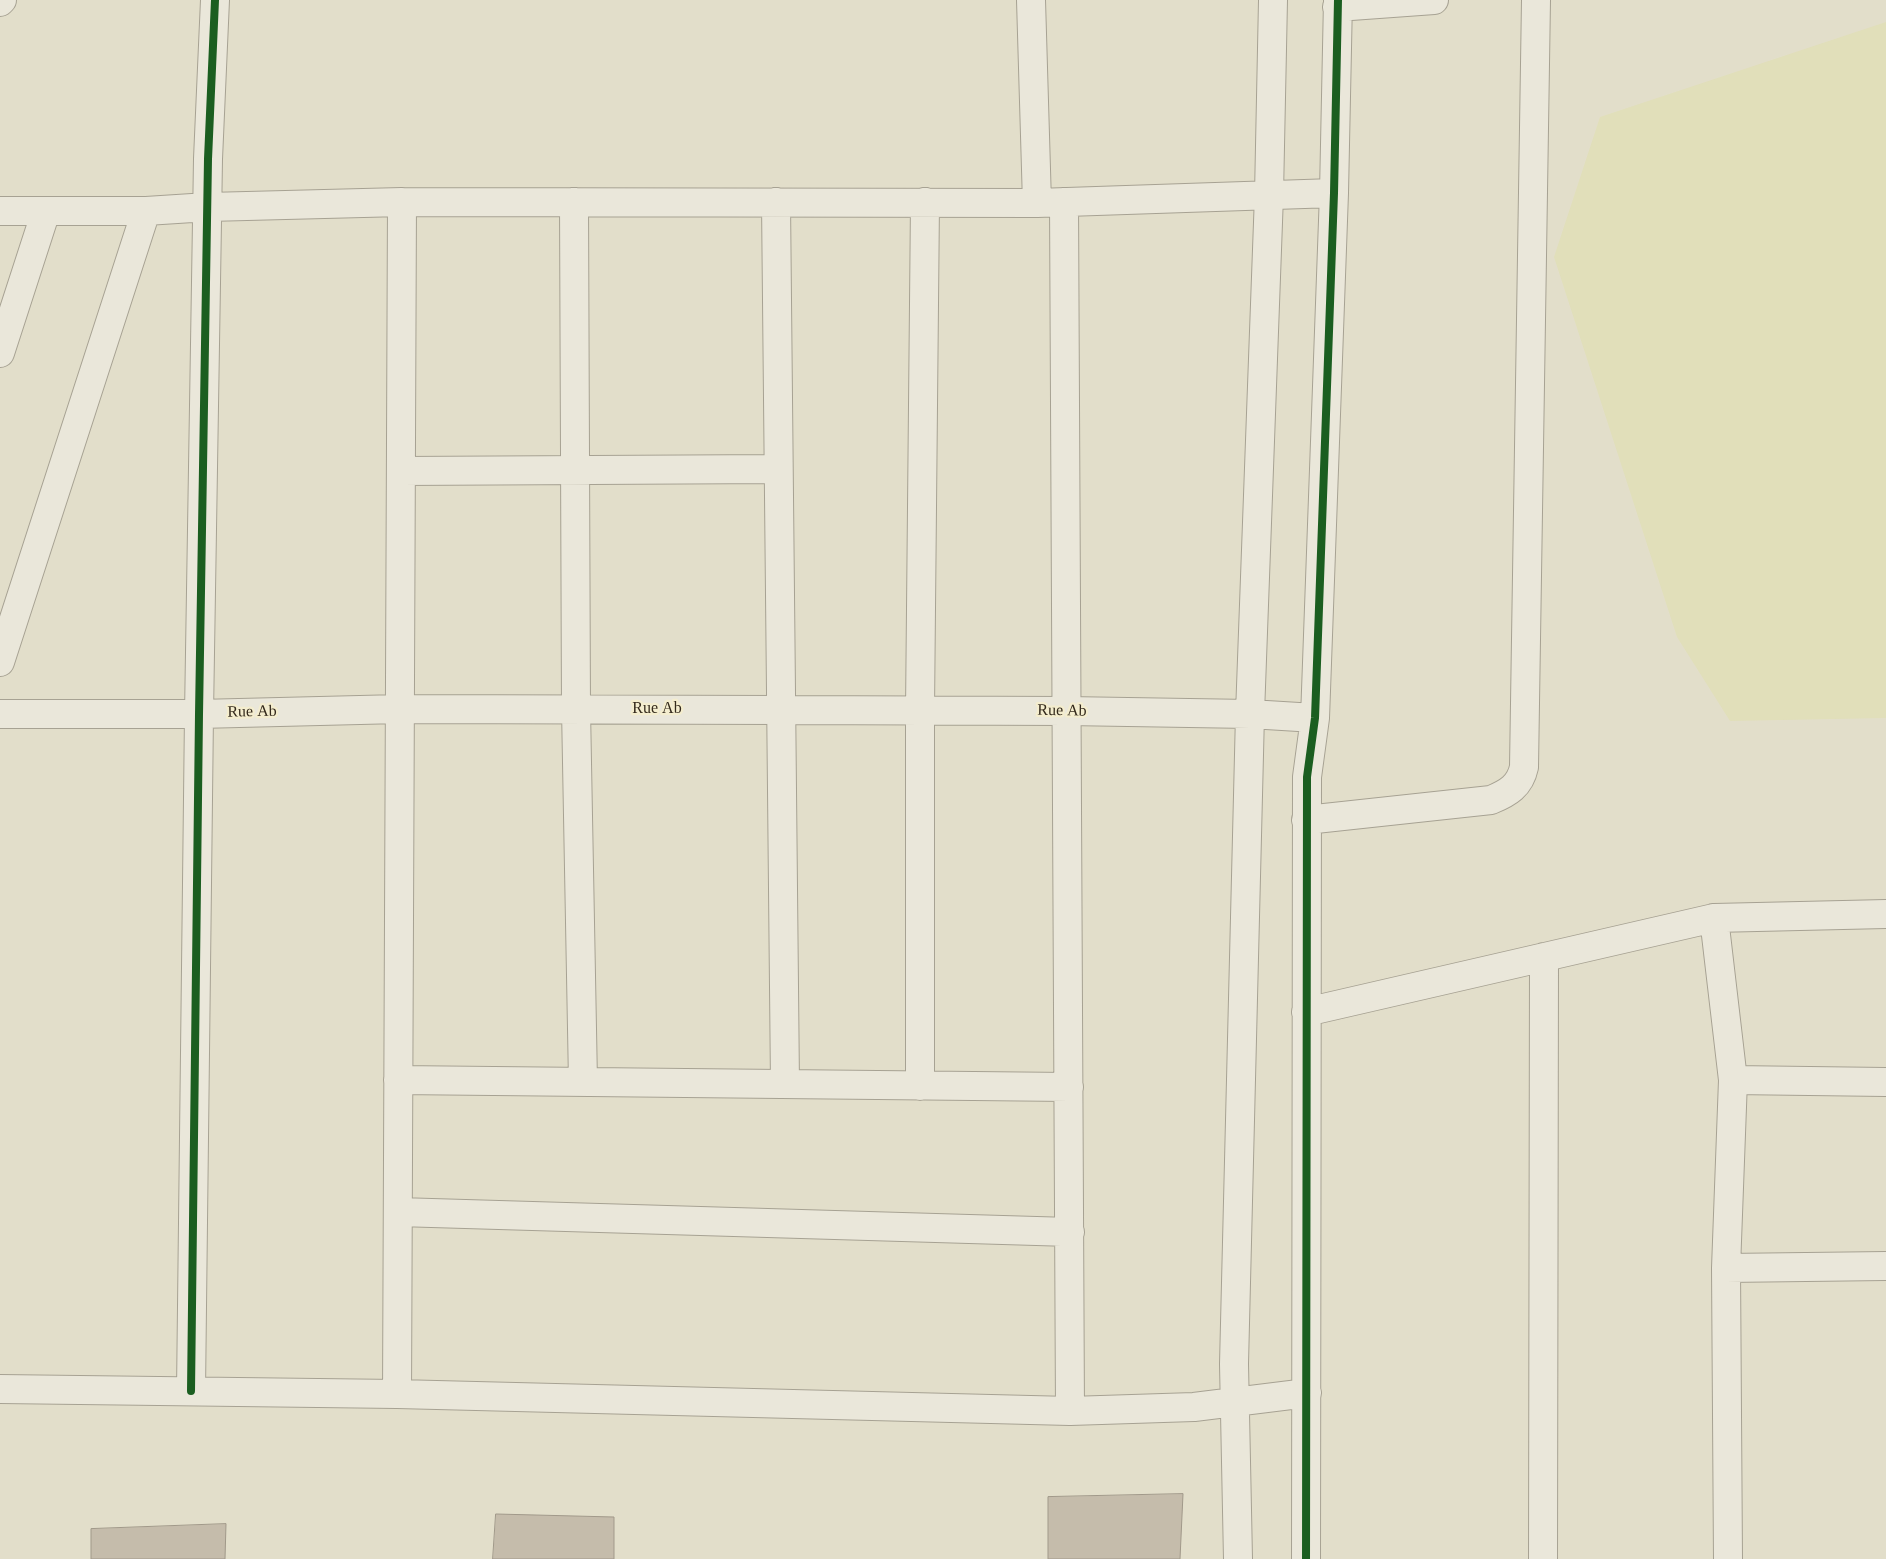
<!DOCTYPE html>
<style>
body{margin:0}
canvas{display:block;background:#e2deca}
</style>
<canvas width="1886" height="1559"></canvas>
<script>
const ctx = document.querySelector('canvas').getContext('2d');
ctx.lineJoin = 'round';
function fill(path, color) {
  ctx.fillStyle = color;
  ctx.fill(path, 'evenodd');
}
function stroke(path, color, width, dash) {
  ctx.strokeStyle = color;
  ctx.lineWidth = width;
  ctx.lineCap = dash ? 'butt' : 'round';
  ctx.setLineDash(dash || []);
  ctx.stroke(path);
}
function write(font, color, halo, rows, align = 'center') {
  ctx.font = font + ' "Times New Roman",serif';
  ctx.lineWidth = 4.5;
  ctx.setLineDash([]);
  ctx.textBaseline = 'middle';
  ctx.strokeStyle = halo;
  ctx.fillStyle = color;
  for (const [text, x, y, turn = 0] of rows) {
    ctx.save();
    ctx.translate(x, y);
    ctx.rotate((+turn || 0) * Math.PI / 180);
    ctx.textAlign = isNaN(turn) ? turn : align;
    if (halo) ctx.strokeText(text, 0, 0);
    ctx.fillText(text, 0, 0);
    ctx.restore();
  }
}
fill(new Path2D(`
 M1886,22v696l-156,3 -53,-84 -123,-380 46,-140z`), '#e1dfba');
const building = new Path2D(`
 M1183,1494l-3,65h-132v-62z
 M496,1514l118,3v42h-121z
 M226,1524l-1,35h-134v-30z`);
fill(building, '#c5bcab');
stroke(building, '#a1998a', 1);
const minor = new Path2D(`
 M1031,0l6,203
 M0,2l2,-2
 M1337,7l97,-7
 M574,202l2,507 7,373
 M776,202l9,882
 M1064,202l6,1209
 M0,211h146l62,-4 194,-5 635,1 297,-10
 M0,353l46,-142
 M401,471l377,-2
 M0,662l146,-451
 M0,714h199l201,-5 381,1 286,1 183,3 65,4
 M1306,820l185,-20c17,-7 29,-14 33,-33l12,-767
 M1714,918l19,162 -7,188 2,291
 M1306,1012l408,-94 172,-4
 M398,1080l671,7
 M1733,1080l153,2
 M920,1086v-376l5,-508
 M398,1212l672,20
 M1726,1268l160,-2
 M0,1389l397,5 673,17 124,-4 113,-14
 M191,1391l8,-677 9,-555 7,-159
 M397,1394l5,-1192
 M1238,1559l-4,-195 16,-650 19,-519 4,-195
 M1306,1559l1,-782 8,-59 19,-525 4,-193
 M1543,1559l1,-602`);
stroke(minor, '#a7a293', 30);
stroke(minor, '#eae7da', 28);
stroke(new Path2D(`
 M191,1391l8,-677 9,-555 7,-159
 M1306,1559l1,-782 8,-59 19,-525 4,-193`), '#1b5e20', 8);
write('16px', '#342a1c', '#f4edce', [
 ["Rue Ab",657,709],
 ["Rue Ab",1062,711,1],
 ["Rue Ab",252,712,-1]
]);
</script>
